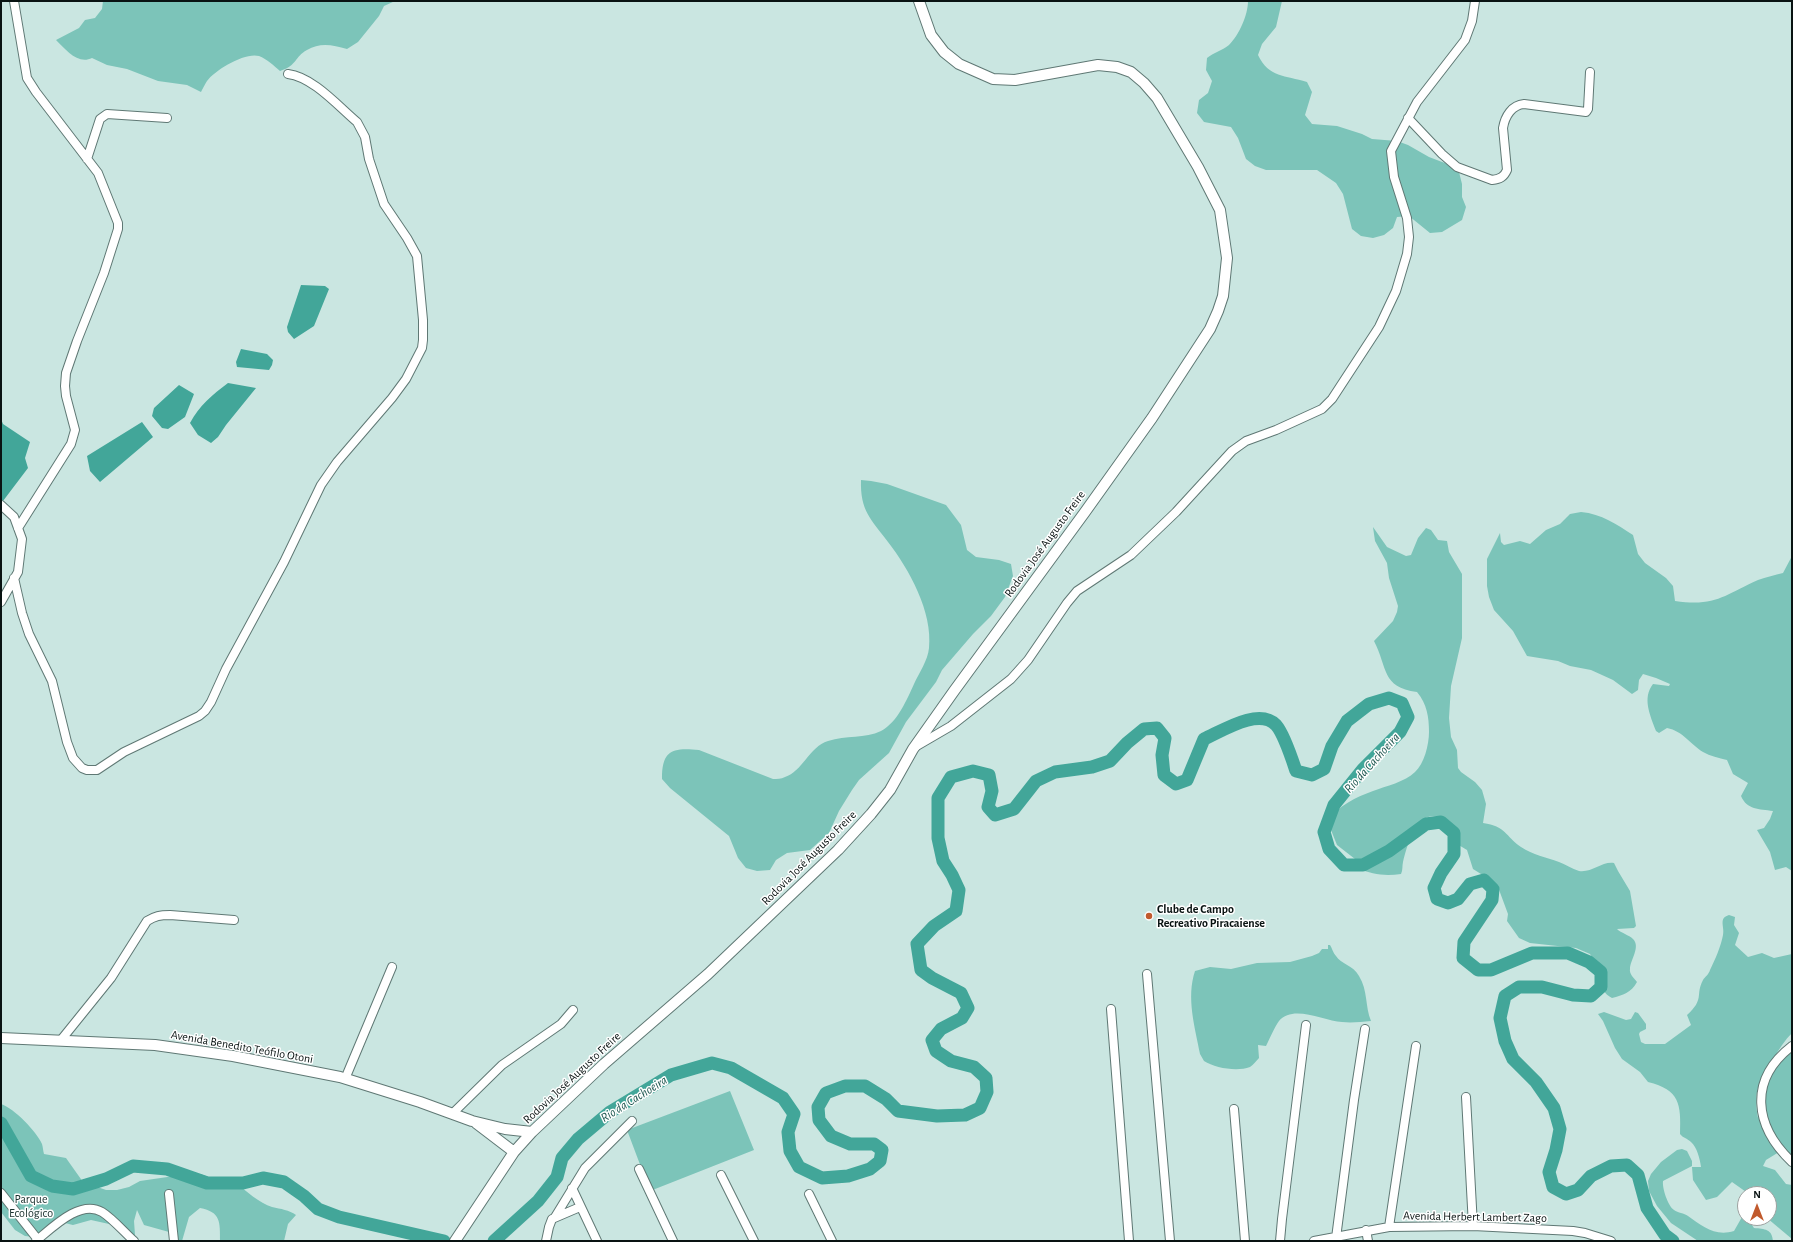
<!DOCTYPE html>
<meta charset="utf-8">
<style>
body{margin:0}
#map{position:relative;width:1793px;height:1242px;overflow:hidden;background:#cae6e1;font-family:"Alegreya Sans",sans-serif}
canvas{display:block}
.frame{position:absolute;inset:0;border:2px solid #091312;pointer-events:none}
.north{position:absolute;left:1737px;top:1186px;width:40px;height:40px;box-sizing:border-box;background:#fff;border:1px solid #9da1a0;border-radius:50%;rotate:0deg;font-size:11px;font-weight:700;line-height:16px;text-align:center;color:#091312}
.north::after{content:'';display:block;margin:auto;width:14px;height:18px;background:#c15a2d;clip-path:polygon(50% 0,100% 100%,50% 72%,0 100%)}
</style>
<div id="map">
<canvas width="1793" height="1242"></canvas>
<div class="frame"></div>
<div class="north">N</div>
</div>
<script>
const ctx = document.querySelector('canvas').getContext('2d');
ctx.lineJoin = 'round';
function fill(path, color) {
  ctx.fillStyle = color;
  ctx.fill(path, 'evenodd');
}
function stroke(path, color, width, dash) {
  ctx.strokeStyle = color;
  ctx.lineWidth = width;
  ctx.lineCap = dash ? 'butt' : 'round';
  ctx.setLineDash(dash || []);
  ctx.stroke(path);
}
function write(font, color, halo, rows, align = 'center') {
  ctx.font = font + ' "Alegreya Sans",sans-serif';
  ctx.lineWidth = 3;
  ctx.setLineDash([]);
  ctx.textBaseline = 'middle';
  ctx.strokeStyle = halo;
  ctx.fillStyle = color;
  for (const [text, x, y, turn = 0] of rows) {
    ctx.save();
    ctx.translate(x, y);
    ctx.rotate((+turn || 0) * Math.PI / 180);
    ctx.textAlign = isNaN(turn) ? turn : align;
    if (halo) ctx.strokeText(text, 0, 0);
    ctx.fillText(text, 0, 0);
    ctx.restore();
  }
}
fill(new Path2D(`
 M103,1h292l-11,5 -5,10 -21,26 -11,7c-14,-4 -27,-7 -40,1 -13,7 -9,15 -27,21 -6,-5 -13,-12 -21,-15 -14,-4 -44,14 -52,25 -2,3 -4,7 -6,11l-14,-7 -29,-4 -31,-12 -20,-4 -15,-7c-14,7 -26,-8 -36,-18l23,-12 6,-8 10,-2 7,-9z
 M1248,1h34l-6,26 -14,17 -4,11c11,23 27,20 49,27l5,10 -7,23 7,9 25,2 25,8 10,5 25,2 11,4 21,12 21,8 9,7 3,12v13l4,10 -4,13 -20,12 -12,1 -21,-17 -12,1 -4,11 -9,7 -11,3 -12,-2 -9,-7 -9,-35 -7,-11 -19,-13h-51l-11,-4 -9,-7 -8,-21 -7,-11 -27,-5 -7,-9 2,-13 9,-7 4,-12 -6,-11 1,-12c6,-5 16,-8 22,-13 10,-10 19,-30 19,-44z
 M861,480l10,1 16,3 59,21 15,20 6,25 9,7 23,3 12,4 2,12 -8,21 -14,19 -18,18 -31,36 -6,12 -30,40 -17,31 -30,27 -7,10 -13,21 -10,22 -19,17 -23,3 -11,7 -6,10 -13,1 -11,-3 -8,-10 -9,-22 -59,-48 -8,-9c0,-30 11,-31 37,-29l74,29c4,0 8,0 12,-2 17,-5 24,-30 43,-36 18,-6 37,-2 53,-10 17,-9 26,-32 33,-47 5,-11 14,-24 15,-36 4,-36 -20,-79 -41,-106 -17,-23 -28,-31 -27,-62z
 M1581,512c21,2 35,12 52,23l5,19 7,9 21,15 7,8 2,15c41,6 49,-6 83,-21 8,-3 17,-5 25,-7l9,-17v315l-6,-4 -11,3 -5,-18 -13,-22 7,-2 6,-9 3,-8c-14,-2 -26,-1 -32,-15l7,-13 -15,-9 -6,-14c-8,-2 -17,-4 -24,-8 -13,-8 -20,-21 -36,-24l-8,5 -3,-2c-6,-16 -14,-33 -3,-47l16,2 1,-2 -14,-6 -13,-4 -4,6 -1,10 -6,4 -19,-14 -22,-10 -21,-4 -12,-5 -31,-5 -14,-25 -19,-21 -5,-13 -2,-11v-27l13,-26 1,9 3,3 16,-4 10,3 16,-14 14,-6 10,-10z
 M1373,527l14,20 19,9 5,-1 7,-17 8,-10 5,2 7,10 9,1 2,11 13,22v64l-11,48 -2,32 2,19 6,13 1,18 3,4 14,10 7,8 4,14 -3,19c23,3 22,13 38,24 12,8 25,10 38,15 6,2 13,7 20,9 13,2 23,-10 35,-8l4,8 12,20 6,35 -2,2 -17,1c4,4 12,6 16,10 8,8 -3,21 -3,30 -1,5 4,9 7,13 -6,11 -14,13 -25,16 -16,-8 -12,-30 -22,-44l-14,-6 -46,-5 -11,-5 -12,-17 1,-7 -10,-27 -9,-8 -16,-10 -6,-19 -10,-6c-3,-9 -9,-25 -19,-27 -22,-6 -31,29 -35,45 -1,4 0,8 -2,12 -15,2 -29,1 -43,-6l-3,-9 -18,-14 -10,-25c12,-14 29,-23 46,-29 13,-5 32,-9 42,-19 9,-8 14,-27 14,-40 0,-15 -2,-28 -12,-40 -36,-5 -29,-24 -43,-51l19,-20 4,-9 1,-6 -9,-28 -2,-15 -12,-22z
 M1729,915l6,2 -1,8 5,8 -4,12 13,12 14,-4 12,5 18,-4v79c-7,7 -13,16 -18,25 -15,22 -21,32 -16,60l3,-29 8,-16 23,-24v116l-13,-13 -13,8 -3,6 12,4 11,14 6,1v54l-25,-21h2v-24h-20l-17,-12 -15,15 -11,3 -13,-20 -1,-13h9c-1,-8 -4,-20 -10,-25 -4,-4 -8,-4 -11,-8 1,-30 0,-44 -32,-52l-8,-10 -18,-13 -7,-11 -12,-27 -5,-7 6,-2 22,8 5,-1 4,-7 3,1 8,11v5l-6,3 -1,2 2,8 4,2h20l26,-19 -4,-10c18,-16 8,-20 16,-35 2,-3 6,-6 7,-10 5,-10 11,-24 13,-35 2,-8 -5,-17 6,-20z
 M1328,945h2c2,3 3,8 6,11 5,8 17,9 23,20 9,14 6,31 12,45 -10,1 -20,2 -29,1 -18,-1 -49,-18 -63,-1 -5,7 -9,17 -13,25l-8,-1 1,13c-3,3 -6,7 -9,9 -13,5 -35,1 -46,-6l-4,-7c-5,-27 -14,-56 -5,-83l15,-4 21,2 26,-6 33,-1 22,-6 7,-3 3,-4h6z
 M730,1091l24,59 -104,41 -23,-61z
 M1,1104c13,4 36,28 41,40 1,3 1,7 2,10l22,4 17,24 23,8h11l12,-3 11,-6 48,-7h12l24,8h12c9,9 24,21 36,25 9,2 17,3 24,8l-8,9 -4,17h-64c0,-19 1,-29 -20,-33l-11,9 -7,24h-7v-4l-6,-5 -25,-7 -7,-15 -3,11 1,14 -1,1 -25,-12 -18,-4 -18,5 -12,-3 -27,15 -9,-1 -10,-6 -14,-18z
 M1682,1149l5,2 5,10v5l-29,15c-1,7 5,25 11,29 4,3 10,3 14,6 14,10 27,21 46,15l8,-14c6,-1 8,5 12,11 11,1 18,1 19,13h-75l-27,-18 -14,-17 -8,-15 -1,-10 3,-7 10,-12 16,-12z`), '#7cc4b9');
fill(new Path2D(`
 M301,285l24,1 4,3 -15,37 -20,13 -6,-7 -1,-5z
 M241,349l26,5 6,6 -1,5 -3,5 -32,-3 -1,-5z
 M228,383l28,5 -30,37 -8,12 -7,6 -13,-8 -8,-12c10,-18 22,-28 38,-40z
 M179,385l15,9 -9,23 -17,12 -6,-1 -10,-12 2,-8z
 M1,419l2,5 27,18 -5,16 3,10 -25,33 -2,-2z
 M142,422l11,15 -53,45 -10,-11 -3,-15z`), '#42a699');
stroke(new Path2D(`
 M1,1123l30,53 21,10 21,3 33,-10 27,-13 34,3 40,14h36l20,-5 21,4 20,14 14,13 21,8 105,24
 M494,1241l44,-40 19,-24 5,-19 16,-19 32,-27 61,-37 41,-12 19,5 52,30 11,16 -6,18 2,19 9,16 23,11 26,-2 22,-7 10,-8 2,-11 -8,-6h-24l-19,-8 -12,-16 -1,-13 8,-14 19,-7h20l21,13 12,12 39,5 28,-1 15,-7 7,-16 -1,-14 -12,-11 -23,-6 -15,-10 -4,-11 9,-11 21,-11 6,-10 -7,-15 -29,-15 -11,-8 -4,-26 17,-18 22,-15 3,-21 -7,-15 -9,-14 -5,-23v-40l13,-21 22,-6 16,4 3,16 -4,16 7,8 19,-6 22,-28 19,-9 37,-5 18,-6 17,-18 17,-14 13,-1 8,10 -3,17 2,20 12,9 11,-4 17,-41c18,-8 55,-32 72,-14 8,9 16,34 20,46l16,4 12,-6 8,-23 15,-25 22,-17 20,-6 13,5 6,14 -8,15 -37,37 -29,36 -10,27 5,17 15,16h19l26,-14 37,-27 15,-2 13,11v21l-13,19 -7,15 3,11 11,4 10,-4 12,-15 14,-4 9,9 -1,11 -28,42 -1,16 15,12h13l41,-17h36l21,9 12,10v15l-10,9 -18,-1 -31,-8h-23l-14,9 -5,22 5,23 8,18 23,23 18,26 6,21 -4,21 -7,22 4,15 13,7 12,-4 13,-14 20,-10 16,-1 11,10 9,33 18,27 8,6`), '#42a699', 13);
const minor = new Path2D(`
 M14,1l13,77 9,14 62,81 20,50v6l-14,44 -27,68 -11,32 -1,13 1,10 9,34 -4,14 -53,84
 M1408,118l34,36 15,13 35,13c8,-1 12,-3 15,-10l-4,-42c2,-12 9,-23 21,-24l62,8 2,-3 2,-37
 M87,159l13,-40 7,-5 60,4
 M1,505l13,12 8,22 -4,33 -17,30
 M14,578l8,35 7,21 23,47 15,61 6,16 9,10 5,2h10l27,-18 75,-36 6,-5 6,-9 15,-33 58,-107 37,-77 16,-23 55,-64 14,-19 16,-31 1,-8v-20l-6,-64 -10,-18 -23,-34 -15,-45 -4,-22 -8,-15c-19,-16 -44,-45 -69,-48
 M915,747l36,-21 60,-47 17,-19 39,-57 10,-12 54,-36 45,-43 56,-61 14,-10 30,-11 46,-21 10,-10 47,-72 17,-36 11,-37 2,-17 -2,-19 -13,-41 -3,-26 26,-49 48,-62 7,-19 3,-20
 M1147,974l23,267
 M1111,1009l18,232
 M61,1040l50,-62 36,-57c8,-5 13,-6 23,-6l64,5
 M1792,1046c-44,34 -38,80 0,116
 M345,1079l47,-112
 M1466,1097l7,129
 M1234,1109l11,132
 M452,1114l50,-49 59,-41 12,-14
 M639,1169l34,72
 M721,1175l33,66
 M572,1188l25,53
 M1,1193l38,48
 M169,1194l5,47
 M809,1194l23,47
 M555,1217l30,-49 47,-47
 M1389,1227l27,-181
 M1366,1230l2,11
 M1336,1238l18,-138 11,-71
 M36,1241c16,-13 44,-42 66,-29 10,6 23,21 32,29
 M546,1241l3,-14 3,-8 28,-12
 M1280,1241l2,-22 24,-194
 M1314,1241l75,-14 84,-1 100,5 12,2 26,8`);
const major = new Path2D(`
 M1,1038l154,7 78,11 107,21 80,25 52,19 33,8 27,3
 M476,1123l38,29
 M455,1241l59,-89 18,-20 72,-68 104,-90 130,-124 33,-36 19,-24 23,-41 41,-58 131,-179 67,-94 58,-89 8,-18 5,-15 4,-38 -7,-48 -22,-43 -41,-69 -13,-15 -13,-11 -14,-5 -19,-2 -83,15 -22,-1 -34,-15 -15,-12 -13,-17 -12,-34`);
stroke(minor, '#5f7874', 10);
stroke(major, '#5f7874', 12);
stroke(minor, '#fff', 8);
stroke(major, '#fff', 10);
for (const [x, y, r, color] of [
 [1149,916,4,"#c15a2d"]
]) {
  const dot = new Path2D();
  dot.arc(x, y, r, 0, 2 * Math.PI);
  ctx.fillStyle = color;
  ctx.fill(dot);
  stroke(dot, '#fff', 1.5);
}
write('12px', '#091312', '#fff', [
 ["Rodovia José Augusto Freire",1045,544,-54],
 ["Rodovia José Augusto Freire",809,858,-45],
 ["Avenida Benedito Teófilo Otoni",242,1047,10],
 ["Rodovia José Augusto Freire",572,1078,-43],
 ["Avenida Herbert Lambert Zago",1475,1217,1]
]);
write('bold 12px', '#091312', '#fff', [
 ["Clube de Campo",1157,909],
 ["Recreativo Piracaiense",1157,923]
], 'left');
write('12px', '#19302d', '#fff', [
 ["Parque",31,1199],
 ["Ecológico",31,1213]
]);
write('italic 13px', '#205851', '#fff', [
 ["Rio da Cachoeira",1372,763,-48],
 ["Rio da Cachoeira",634,1099,-32]
]);
</script>
